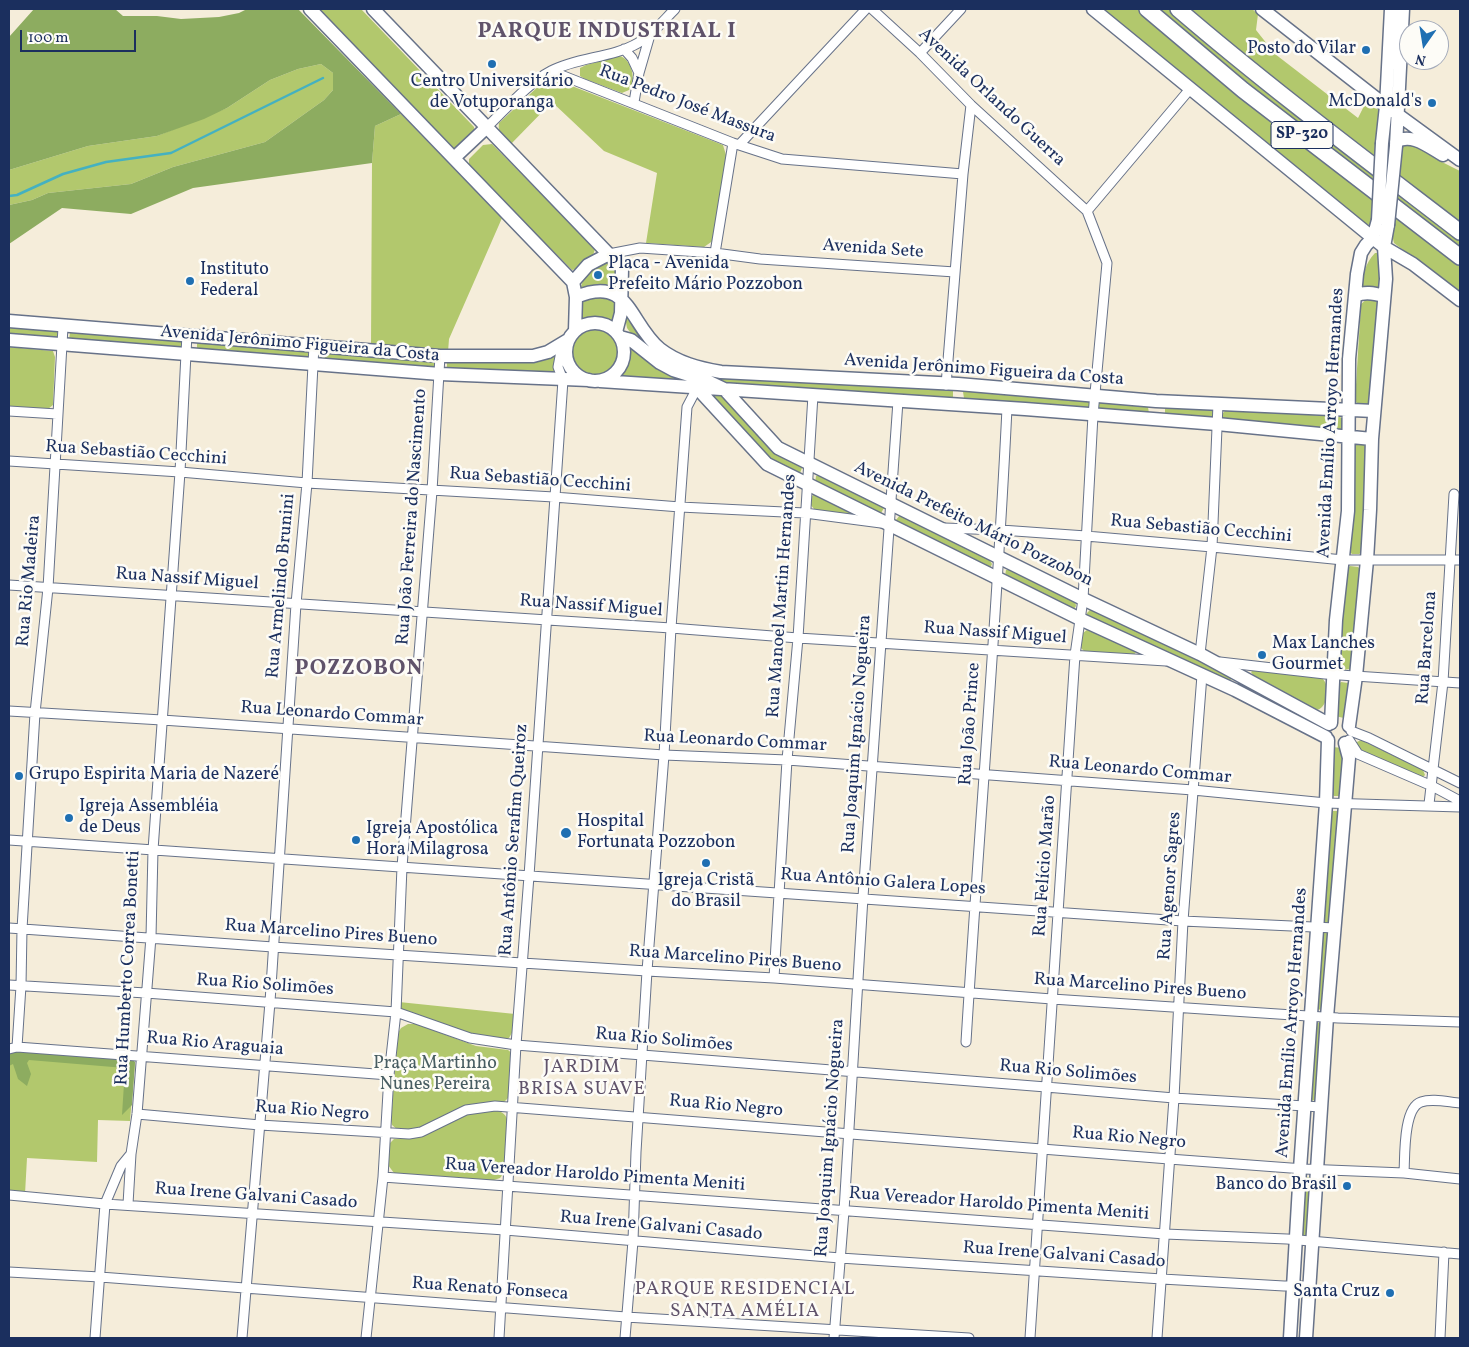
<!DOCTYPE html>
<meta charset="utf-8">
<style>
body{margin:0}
#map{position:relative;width:1469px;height:1347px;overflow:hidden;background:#f5edda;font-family:Vollkorn,serif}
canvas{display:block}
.frame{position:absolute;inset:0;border:10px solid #1b2f5e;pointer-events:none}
.north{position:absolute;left:1399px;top:20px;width:50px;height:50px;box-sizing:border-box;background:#fdfcf7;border:1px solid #a3aaba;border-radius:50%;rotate:193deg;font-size:14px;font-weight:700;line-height:20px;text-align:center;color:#1b2f5e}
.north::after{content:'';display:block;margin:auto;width:18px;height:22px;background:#1f6fb2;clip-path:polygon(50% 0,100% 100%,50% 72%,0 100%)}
.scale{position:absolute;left:20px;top:30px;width:116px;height:22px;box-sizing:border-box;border:2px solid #1b2f5e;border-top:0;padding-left:6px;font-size:15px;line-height:18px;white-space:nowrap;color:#1b2f5e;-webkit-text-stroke:4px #fdfcf7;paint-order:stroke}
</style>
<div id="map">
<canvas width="1469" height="1347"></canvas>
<div class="frame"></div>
<div class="north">N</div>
<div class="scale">100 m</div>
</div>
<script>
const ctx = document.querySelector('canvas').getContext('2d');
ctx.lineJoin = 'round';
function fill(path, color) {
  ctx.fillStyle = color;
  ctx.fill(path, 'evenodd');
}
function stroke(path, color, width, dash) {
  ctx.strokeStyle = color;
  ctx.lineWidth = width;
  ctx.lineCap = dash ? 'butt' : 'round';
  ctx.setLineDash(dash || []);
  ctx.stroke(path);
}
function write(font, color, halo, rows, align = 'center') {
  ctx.font = font + ' Vollkorn,serif';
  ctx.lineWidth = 5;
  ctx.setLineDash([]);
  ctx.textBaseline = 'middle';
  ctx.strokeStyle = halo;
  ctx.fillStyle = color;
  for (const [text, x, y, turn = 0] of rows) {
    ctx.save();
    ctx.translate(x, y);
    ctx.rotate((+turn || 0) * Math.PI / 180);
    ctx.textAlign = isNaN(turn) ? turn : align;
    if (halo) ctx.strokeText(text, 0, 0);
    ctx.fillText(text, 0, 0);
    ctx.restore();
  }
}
fill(new Path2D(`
 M314,9h47l113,118v9l-15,13h-9z
 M1100,9h39l66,58 169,129 -2,30 -6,-2 -176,-141z
 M1152,9h17l80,70 127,95 -2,13z
 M1186,9h66l6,5 -2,16 19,24 83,64 7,-14 3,-2 12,9 -3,50z
 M619,56c13,2 18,26 10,34 -2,1 -5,2 -7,3l-37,-14 -5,-3v-8l6,-3z
 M321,64l12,9v17l-9,10 -59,42 -92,25 -42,17 -83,9 -16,7 -23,5v-35l79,-24 69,-10 70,-28 43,-28 28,-11z
 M549,79l10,2 164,64 3,10 -12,85 -10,7 -58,-4 11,-70 -53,-22 -52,-49 -42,43c-6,-7 -13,-12 -11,-22l44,-41z
 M401,114l101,104 -53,121 -1,13 -77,-7 1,-182 3,-37z
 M492,144l103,105c-3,12 -10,19 -23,21l-103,-103v-8l14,-14z
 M1408,144l9,2 17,12 26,13v51l-63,-48 4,-28z
 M1395,191l65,48v13l-66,-48z
 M1394,212l66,49v33l-66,-51 -2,-8z
 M1375,253h4l3,3 -2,33 -18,1c0,-13 3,-27 13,-37z
 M606,262c13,9 12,13 12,28l-37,-3 4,-14z
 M599,294l17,8 1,11 -4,13c-10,-9 -21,-5 -32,-4v-20l2,-5z
 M1367,299l10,2 1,4 -7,96 -5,4 -8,-1 -3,-3 6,-97z
 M624,312l58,53 271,25v7l-6,3 -222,-14 -36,-13 -57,-38 -5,-7z
 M9,326l46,3 3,4 -1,5 -48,-1z
 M571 352a24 24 0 1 1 48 0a24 24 0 1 1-48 0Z
 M73,330l110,11v6l-3,2 -111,-10 1,-6z
 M197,342l112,9 -1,6 -5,2 -106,-10z
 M9,347l44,4 2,6 -2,48 -5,4 -39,-2z
 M630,348h3l64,33 -80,-3 9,-13 2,-15z
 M321,351l112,7 3,4v6l-111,-7 -4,-3z
 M555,354l-1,17 -2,2 -105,-4v-6l3,-3z
 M968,388l124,14 -1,6 -4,4 -120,-11 -3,-3 -1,-6z
 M708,394h11l3,2 55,57 24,13 1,2 -2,5 -2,1 -23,-10z
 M1102,400l45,2 2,11 -51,-4v-6z
 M1168,405l44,2 3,3v7l-4,4 -41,-3 -5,-4v-6z
 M1227,409l113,8 4,3 -1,8 -4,3 -116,-12v-6z
 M1356,443l8,1 4,5 -4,102 -5,3h-7l-3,-3 3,-104z
 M819,475l62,30 3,3 -3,5 -3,1 -63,-30 1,-8z
 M814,494l47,22 -46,-6 -5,-6 1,-7z
 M900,515l89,44 3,5 -2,4 -93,-45 -1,-3z
 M1350,566l8,1 3,3 -8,95 -3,4 -8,1 -3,-4 7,-96z
 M1006,570h6l63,31 1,5 -2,3 -69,-33z
 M1091,609l137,63 4,6 -3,4 -142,-66v-3z
 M1087,630l47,19 2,3 -3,4 -48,-4 -4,-4 2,-15z
 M1254,669l66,8c11,5 9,30 -3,33l-62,-32 -4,-6z
 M1341,682l7,1 3,3 -7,32 -9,-2 3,-31z
 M1361,740l62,30 2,5 -2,2 -5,1 -58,-28 -3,-5v-3z
 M1332,747l11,1 -3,48h-6l-3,-3z
 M1333,811h5l3,4 -12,109h-7l8,-111z
 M1321,933h6l3,3 -8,74 -6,-1z
 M399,1002l116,12 -2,17 -4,7c-23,5 -84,-20 -108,-29z
 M1315,1022l6,1 -3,76 -7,2z
 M408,1024h8l60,22 32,4 5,4 -4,43 -5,5c-13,1 -27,0 -40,5 -22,9 -42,25 -66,23l-6,-5 -1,-5 7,-87 3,-5z
 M9,1052l126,10 -5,59 -32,-1 -1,42 -70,-4 -2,36 -16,-2z
 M494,1110c9,2 12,4 14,12l-4,51 -4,5 -9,3 -97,-8 -6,-8 2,-22 4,-4h16l14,-4 45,-21 14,-3z
 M1306,1177h5l-2,56 -3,3h-4v-56z`), '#b2c86d');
fill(new Path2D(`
 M34,9h81l8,7h34l24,3 38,-2 20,-4 8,-4h51l103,105 -26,12 -3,37 -179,25 -62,26 -69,-6 -53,36v-39l23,-5 16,-7 83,-9 42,-17 92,-25 59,-42 9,-10v-17l-12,-9 -23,5 -28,11 -43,28 -23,11 -47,17 -69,10 -79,24v-133z
 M16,1051l116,8 3,3 -3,43 -10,10 3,-47 -96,-8 -2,3 4,11 -4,12 -9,-7 -5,-15 -4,2v-14z`), '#8dac60');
stroke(new Path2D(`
 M9,196l8,-1 46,-21 43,-12 65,-9 152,-75`), '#44b1c1', 2.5);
const street = new Path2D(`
 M872,9l48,44 51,52 116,106 20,52 -14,152 -10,184 -8,56 -45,683
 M624,49l8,9 7,15
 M920,53l41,-44
 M551,71l182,72 49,16 181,15
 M634,102l5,-29 11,-38
 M487,127c19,-18 41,-44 64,-56 27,-14 61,-13 87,-28 15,-9 25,-22 37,-34
 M739,145l127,-136
 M1087,211l103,-122
 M715,253l18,-110
 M609,254l31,-6 75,5 45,6 195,13
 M946,385l17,-211 8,-69
 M9,411l48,3
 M9,461l171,11 127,11 247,14 126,10 125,6 76,10
 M944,528l57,2 85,6 126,11 131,13h117
 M9,585l662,43 127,10 368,23
 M1200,654l12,-107 6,-143
 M1220,662l105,12 135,9
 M9,711l153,9 502,35 123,5 406,30 133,13 134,4
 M1351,731l18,7 91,45
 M1349,740l9,14 74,32 28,15
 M1429,804l14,-122 11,-188
 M9,840l1174,81 152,7
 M9,928l264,19 374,24 127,7 278,21 286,19 122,4
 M774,978l13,-218 11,-122 15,-243
 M9,985l137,8 250,19 74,26 46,7 530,42 128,11 147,9
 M966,1042c13,-212 31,-423 41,-634
 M17,1047l4,-61 1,-57 13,-216 13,-125 15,-261
 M9,1049l8,-2 372,28
 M137,1114l123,11 149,9 12,-2 45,-22 29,-4 674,53 135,10 100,4 56,6
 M1404,1173c1,-16 -1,-65 17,-71 11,-4 27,0 39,1
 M383,1177l782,57 122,5 173,15
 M9,1195l96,9 400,26 335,28 322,21 122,7h26
 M128,1204l3,-50 6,-40 14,-177 2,-87 27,-378 7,-138
 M9,1272l91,5 526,40 343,21
 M95,1338l10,-134 16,-38 9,-11
 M242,1338l28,-336 26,-398 11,-121 7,-138
 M366,1338l17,-161 6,-102 7,-63 6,-145 30,-376 8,-135
 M499,1338l17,-293 13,-169 34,-496 -5,-13 3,-16 5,-4
 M625,1338l8,-97 3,-89 11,-181 17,-216 7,-127 16,-221 10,-19
 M834,1338l10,-127 19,-314 35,-496
 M1157,1338l17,-240 9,-177 19,-246
 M1440,1338l4,-86`);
const secondary = new Path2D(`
 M310,9l263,273 3,15 -1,34
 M373,9l249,259 -1,45 -5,19
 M1093,9l280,229 11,9 29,17 47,36
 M1262,9l124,97 74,54
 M1396,142c15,-10 33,5 47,13
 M1382,143l4,-37 5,-97
 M1396,146l7,-137
 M454,158l33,-31
 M573,282l15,-17 21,-11
 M1355,296c9,-5 19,-3 29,0
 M576,297c54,-23 53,27 84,52 18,14 39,19 61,23l237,12 198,17 218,10
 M9,321l431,35h93l15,-4 20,-12
 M566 352a29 29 0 1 1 58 0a29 29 0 1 1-58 0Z
 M620,337l11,3 29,23 13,7 32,10 19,9 54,59 305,151 117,55 129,70
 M9,340l431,34 149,6
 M600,381l425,28 192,15 155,15
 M697,388l70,76 313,155 155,71 91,47
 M1331,723l5,-103 12,-109 1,-152 8,-85 4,-21 5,-8 7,-7 5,-18
 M1349,726l7,-50 11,-116 3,-50 2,-71 14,-160 -2,-32 4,-22
 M1290,1338l10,-169 26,-366 2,-63
 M1306,1338l21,-321 22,-259 -4,-15`);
const highway = new Path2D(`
 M1147,9l96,81 217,167
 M1178,9c91,78 187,150 282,223`);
stroke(street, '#677289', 11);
stroke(secondary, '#677289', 15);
stroke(highway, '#677289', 18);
stroke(street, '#fff', 9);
stroke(secondary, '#fff', 12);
stroke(highway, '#fff', 15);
const secondaryBridge = new Path2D(`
 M1378,220l4,-77
 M1388,225l8,-79`);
stroke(secondaryBridge, '#677289', 15, []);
stroke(secondaryBridge, '#fff', 12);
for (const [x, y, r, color] of [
 [1366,50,5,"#1f6fb2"],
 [492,64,5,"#1f6fb2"],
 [1432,103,5,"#1f6fb2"],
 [598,275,5,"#1f6fb2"],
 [190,281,5,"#1f6fb2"],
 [1262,655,5,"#1f6fb2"],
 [19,776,5,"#1f6fb2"],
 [69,818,5,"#1f6fb2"],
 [566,833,6,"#1f6fb2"],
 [356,840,5,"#1f6fb2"],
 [706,863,5,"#1f6fb2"],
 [1347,1186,5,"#1f6fb2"],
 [1390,1293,5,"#1f6fb2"]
]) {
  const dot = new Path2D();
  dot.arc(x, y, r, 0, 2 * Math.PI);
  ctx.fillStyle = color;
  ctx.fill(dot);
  stroke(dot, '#fdfcf7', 2);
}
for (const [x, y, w] of [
 [1302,135,62]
]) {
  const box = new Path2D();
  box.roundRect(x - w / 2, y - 13.5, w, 27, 4);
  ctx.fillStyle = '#fdfcf7';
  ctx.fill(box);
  stroke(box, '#1b2f5e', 1);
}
write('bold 16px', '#1b2f5e', null, [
 ["SP-320",1302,135]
]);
write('18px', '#1b2f5e', '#fdfcf7', [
 ["Posto do Vilar",1356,50,"right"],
 ["Centro Universitário",492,83,"center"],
 ["de Votuporanga",492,104,"center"],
 ["McDonald's",1422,103,"right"],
 ["Placa - Avenida",608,265],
 ["Prefeito Mário Pozzobon",608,286],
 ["Instituto",200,271],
 ["Federal",200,292],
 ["Max Lanches",1272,645],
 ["Gourmet",1272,666],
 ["Grupo Espirita Maria de Nazeré",29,776],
 ["Igreja Assembléia",79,808],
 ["de Deus",79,829],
 ["Hospital",577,823],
 ["Fortunata Pozzobon",577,844],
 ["Igreja Apostólica",366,830],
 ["Hora Milagrosa",366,851],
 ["Igreja Cristã",706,882,"center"],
 ["do Brasil",706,903,"center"],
 ["Banco do Brasil",1337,1186,"right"],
 ["Santa Cruz",1380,1293,"right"]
], 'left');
write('18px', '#1b2f5e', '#fdfcf7', [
 ["Avenida Orlando Guerra",991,98,43],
 ["Rua Pedro José Massura",687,105,21],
 ["Avenida Sete",873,250,4],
 ["Avenida Jerônimo Figueira da Costa",300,345,5],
 ["Avenida Jerônimo Figueira da Costa",984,371,4],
 ["Avenida Emílio Arroyo Hernandes",1332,423,-87],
 ["Rua Sebastião Cecchini",136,454,4],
 ["Rua Sebastião Cecchini",540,481,4],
 ["Rua João Ferreira do Nascimento",413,517,-86],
 ["Avenida Prefeito Mário Pozzobon",973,525,26],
 ["Rua Sebastião Cecchini",1201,530,5],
 ["Rua Nassif Miguel",187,580,4],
 ["Rua Rio Madeira",30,581,-85],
 ["Rua Armelindo Brunini",282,586,-85],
 ["Rua Manoel Martin Hernandes",783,596,-86],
 ["Rua Nassif Miguel",591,607,4],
 ["Rua Nassif Miguel",995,634,4],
 ["Rua Barcelona",1428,648,-86],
 ["Rua Leonardo Commar",332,715,4],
 ["Rua João Prince",971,724,-86],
 ["Rua Joaquim Ignácio Nogueira",858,734,-86],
 ["Rua Leonardo Commar",735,742,3],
 ["Rua Leonardo Commar",1140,771,5],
 ["Rua Antônio Serafim Queiroz",515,840,-86],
 ["Rua Felício Marão",1046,866,-86],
 ["Rua Antônio Galera Lopes",883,883,4],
 ["Rua Agenor Sagres",1171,886,-86],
 ["Rua Marcelino Pires Bueno",331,934,4],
 ["Rua Marcelino Pires Bueno",735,960,4],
 ["Rua Humberto Correa Bonetti",129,968,-87],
 ["Rua Rio Solimões",265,986,4],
 ["Rua Marcelino Pires Bueno",1140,988,4],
 ["Avenida Emílio Arroyo Hernandes",1293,1023,-86],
 ["Rua Rio Solimões",664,1041,5],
 ["Rua Rio Araguaia",215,1045,5],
 ["Rua Rio Solimões",1068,1073,5],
 ["Rua Rio Negro",726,1107,5],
 ["Rua Rio Negro",312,1112,4],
 ["Rua Joaquim Ignácio Nogueira",831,1138,-86],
 ["Rua Rio Negro",1129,1139,5],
 ["Rua Vereador Haroldo Pimenta Meniti",595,1176,4],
 ["Rua Irene Galvani Casado",256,1197,4],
 ["Rua Vereador Haroldo Pimenta Meniti",999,1205,4],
 ["Rua Irene Galvani Casado",661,1227,5],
 ["Rua Irene Galvani Casado",1064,1256,4],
 ["Rua Renato Fonseca",490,1290,4]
]);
write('18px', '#485d62', '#fdfcf7', [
 ["Praça Martinho",435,1065],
 ["Nunes Pereira",435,1086]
]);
ctx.letterSpacing = '1px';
write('19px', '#60536b', '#fdfcf7', [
 ["JARDIM",582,1069],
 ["BRISA SUAVE",582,1091],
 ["PARQUE RESIDENCIAL",745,1291],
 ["SANTA AMÉLIA",745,1313]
]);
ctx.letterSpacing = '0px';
ctx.letterSpacing = '1px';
write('bold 22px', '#60536b', '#fdfcf7', [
 ["PARQUE INDUSTRIAL I",607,33],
 ["POZZOBON",359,670]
]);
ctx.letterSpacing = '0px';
</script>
